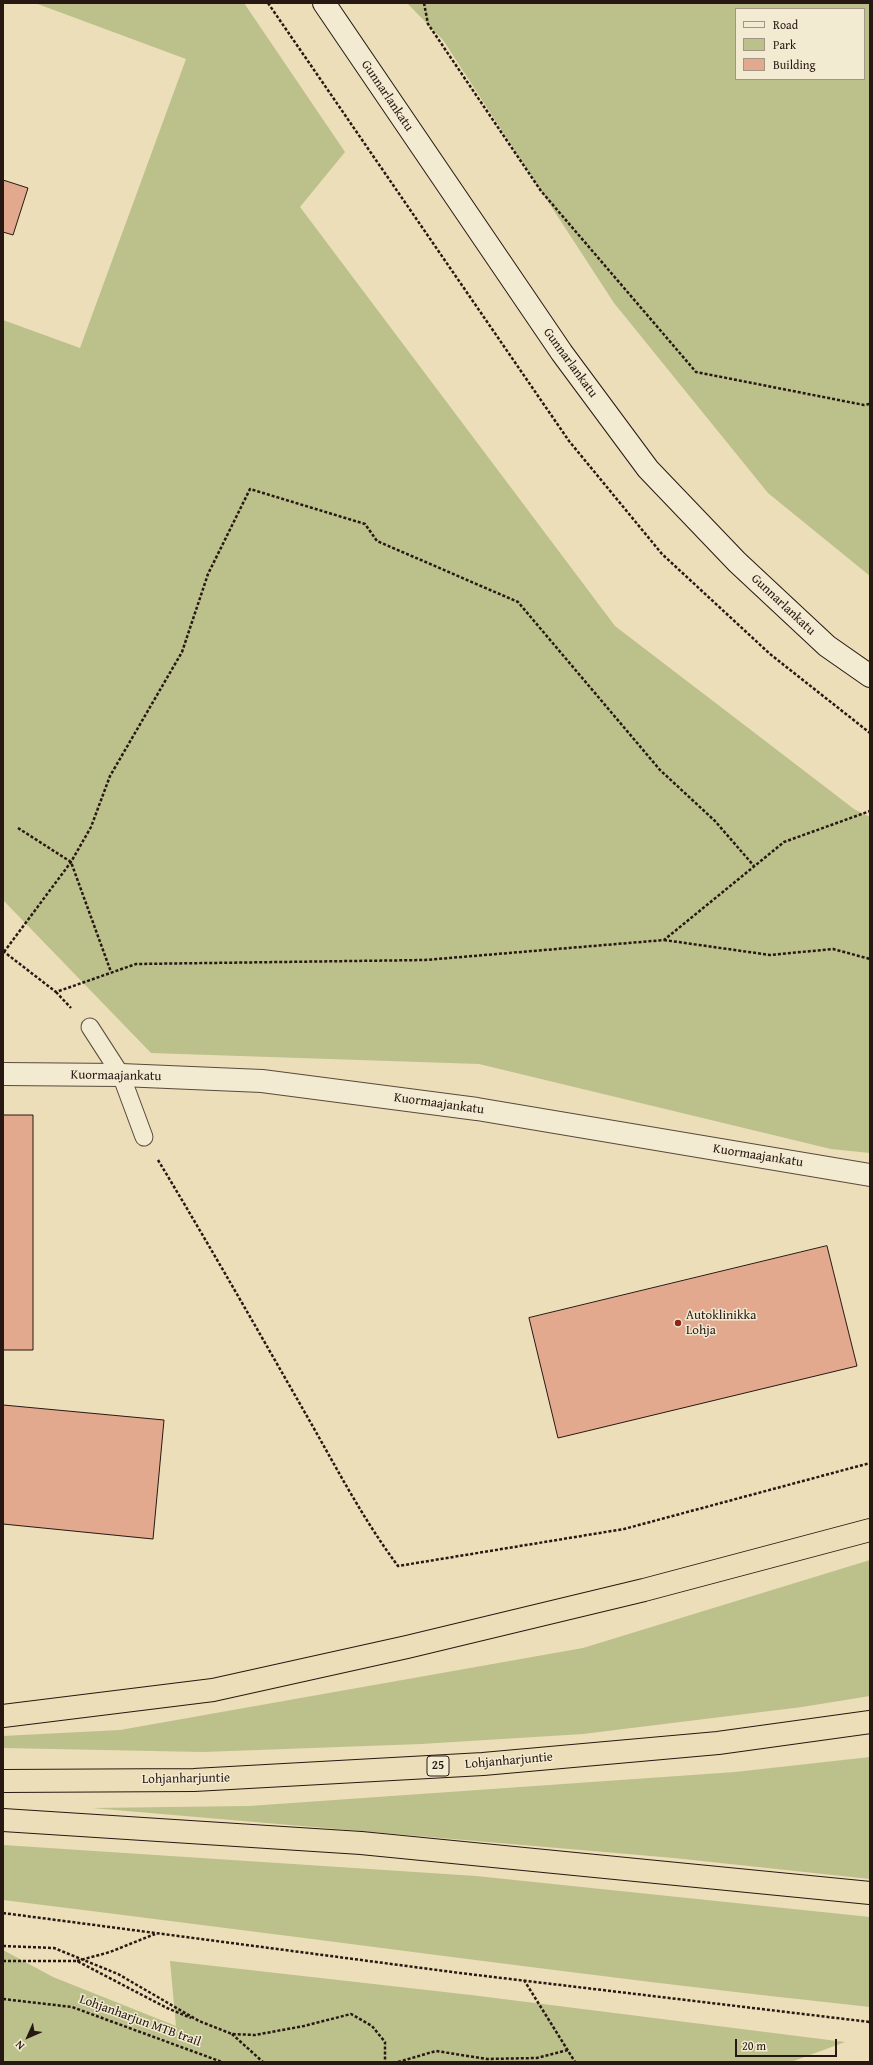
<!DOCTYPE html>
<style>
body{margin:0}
#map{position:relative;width:873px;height:2065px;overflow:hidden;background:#ebdeb8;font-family:"Gentium Book Plus",serif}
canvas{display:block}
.frame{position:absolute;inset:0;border:4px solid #281813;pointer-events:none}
.legend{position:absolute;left:735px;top:8px;width:130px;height:72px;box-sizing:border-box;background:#f2ead1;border:1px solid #a19685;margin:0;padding:5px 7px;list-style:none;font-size:12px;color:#281813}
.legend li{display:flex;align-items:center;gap:8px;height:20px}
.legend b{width:20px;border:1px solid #a19685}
.north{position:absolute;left:8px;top:2017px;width:40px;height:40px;-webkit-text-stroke:3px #f2ead1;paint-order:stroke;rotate:225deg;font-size:11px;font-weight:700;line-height:16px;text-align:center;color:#281813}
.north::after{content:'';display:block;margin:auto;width:14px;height:18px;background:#281813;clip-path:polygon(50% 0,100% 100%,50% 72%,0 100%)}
.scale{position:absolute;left:735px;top:2039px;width:102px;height:18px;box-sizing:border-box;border:2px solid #281813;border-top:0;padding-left:5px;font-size:12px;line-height:14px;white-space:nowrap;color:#281813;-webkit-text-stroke:3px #f2ead1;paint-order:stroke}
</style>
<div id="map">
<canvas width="873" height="2065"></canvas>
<div class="frame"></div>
<ul class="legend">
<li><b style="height:5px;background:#f2ead1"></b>Road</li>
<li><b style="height:11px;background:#bcc08b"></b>Park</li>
<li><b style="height:11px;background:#e2a98f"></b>Building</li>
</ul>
<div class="north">N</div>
<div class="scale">20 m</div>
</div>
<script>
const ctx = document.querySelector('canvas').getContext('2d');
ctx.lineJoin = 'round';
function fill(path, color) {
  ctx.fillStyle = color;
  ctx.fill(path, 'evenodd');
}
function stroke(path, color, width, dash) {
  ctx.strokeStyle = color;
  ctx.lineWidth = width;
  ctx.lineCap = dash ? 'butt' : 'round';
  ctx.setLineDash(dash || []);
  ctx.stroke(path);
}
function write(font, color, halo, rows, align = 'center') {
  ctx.font = font + ' "Gentium Book Plus",serif';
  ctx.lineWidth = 3;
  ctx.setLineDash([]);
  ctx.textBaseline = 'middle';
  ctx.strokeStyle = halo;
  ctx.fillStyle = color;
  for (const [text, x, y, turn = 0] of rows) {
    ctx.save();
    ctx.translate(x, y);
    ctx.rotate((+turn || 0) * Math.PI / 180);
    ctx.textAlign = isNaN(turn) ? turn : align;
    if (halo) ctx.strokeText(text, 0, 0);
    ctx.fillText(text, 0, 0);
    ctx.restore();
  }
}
fill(new Path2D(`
 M35,3h209l101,149 -45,55 315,419 239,183 16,8v336l-39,-4 -352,-85 -328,-11 -148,-153v-580l77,28 106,-289z
 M407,3h463v573l-102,-83 -154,-190 -171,-263zM736,9h128v70h-128z
 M870,1560v136l-68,11 -219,27 -162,10 -218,8 -200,-4v-12l117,-6 463,-82z
 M870,1757v122l-196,-21 -582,-50 157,-2 486,-34z
 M3,1845l473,31 394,41v90c-290,-31 -578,-72 -867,-107z
 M3,1950l50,27 123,49 -6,-65 301,34 374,47 -54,20h-788z`), '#bcc08b');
const building = new Path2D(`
 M3,180l25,8 -15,47 -10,-3z
 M3,1115h30v235h-30z
 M827,1246l30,120 -299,72 -29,-120z
 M3,1405l161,15 -11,119 -150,-15z`);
fill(building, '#e2a98f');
stroke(building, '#281813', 1);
const lane = new Path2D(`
 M90,1027l31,48 23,62`);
const street = new Path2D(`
 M3,1074l118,1 141,6 215,28 393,66`);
const secondary = new Path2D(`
 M324,3l238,350 86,116 89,93 90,84 43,30`);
const highway = new Path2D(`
 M3,1716l210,-26 194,-43 237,-57 226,-60
 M3,1781l191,-1 289,-16 235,-21 152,-21
 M3,1820l358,23 509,50`);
stroke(lane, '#594a3c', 19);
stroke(street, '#594a3c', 24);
stroke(secondary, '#281813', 24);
stroke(highway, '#281813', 24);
stroke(new Path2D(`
 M268,3l301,438 93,113 108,100 100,79
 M424,3l4,21 113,167 155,181 168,33 6,-1
 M18,828l53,34 40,110
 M664,940l106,15 63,-6 37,10
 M3,951l53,41 80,-28 289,-4 239,-20 120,-98 86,-31
 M4,952l67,-90 20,-35 19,-51 72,-124 26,-78 42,-85 115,35 12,17 141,61 142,168 55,51 39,45
 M56,992l15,16
 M158,1160c50,83 98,167 146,251 30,52 58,107 94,155l226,-37 246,-66
 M3,1913l457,60 410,49
 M3,1946l51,2 64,26 81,47 33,13 23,1 49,-9 47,-12 21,12 13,16v20
 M3,1961h74l90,47 24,10
 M77,1961l33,-9 45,-18
 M524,1980l51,82
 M3,1999l69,8 150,55
 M232,2034l31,28
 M398,2062l38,-11 51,8 50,-1 31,-8`), '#281813', 2.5, [3, 2]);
stroke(lane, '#f2ead1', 17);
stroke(street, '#f2ead1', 22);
stroke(secondary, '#f2ead1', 22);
stroke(highway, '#ebdeb8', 22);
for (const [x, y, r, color] of [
 [678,1323,4,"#8f2418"]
]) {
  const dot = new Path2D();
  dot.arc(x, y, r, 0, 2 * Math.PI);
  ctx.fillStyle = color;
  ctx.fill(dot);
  stroke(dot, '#f2ead1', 1.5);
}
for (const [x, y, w] of [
 [438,1766,22]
]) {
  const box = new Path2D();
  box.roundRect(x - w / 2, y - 10, w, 20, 3);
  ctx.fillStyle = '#f2ead1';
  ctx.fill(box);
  stroke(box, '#281813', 1);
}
write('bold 12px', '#281813', null, [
 ["25",438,1766]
]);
write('13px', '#281813', '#f2ead1', [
 ["Gunnarlankatu",387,96,56],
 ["Gunnarlankatu",570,363,54],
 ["Gunnarlankatu",783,605,43],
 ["Kuormaajankatu",116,1076,1],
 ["Kuormaajankatu",439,1104,8],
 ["Kuormaajankatu",758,1156,9],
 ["Lohjanharjuntie",509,1761,-5],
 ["Lohjanharjuntie",186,1779,-1],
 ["Lohjanharjun MTB trail",140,2021,20]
]);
write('13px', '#281813', '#f2ead1', [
 ["Autoklinikka",686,1316],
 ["Lohja",686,1331]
], 'left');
</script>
